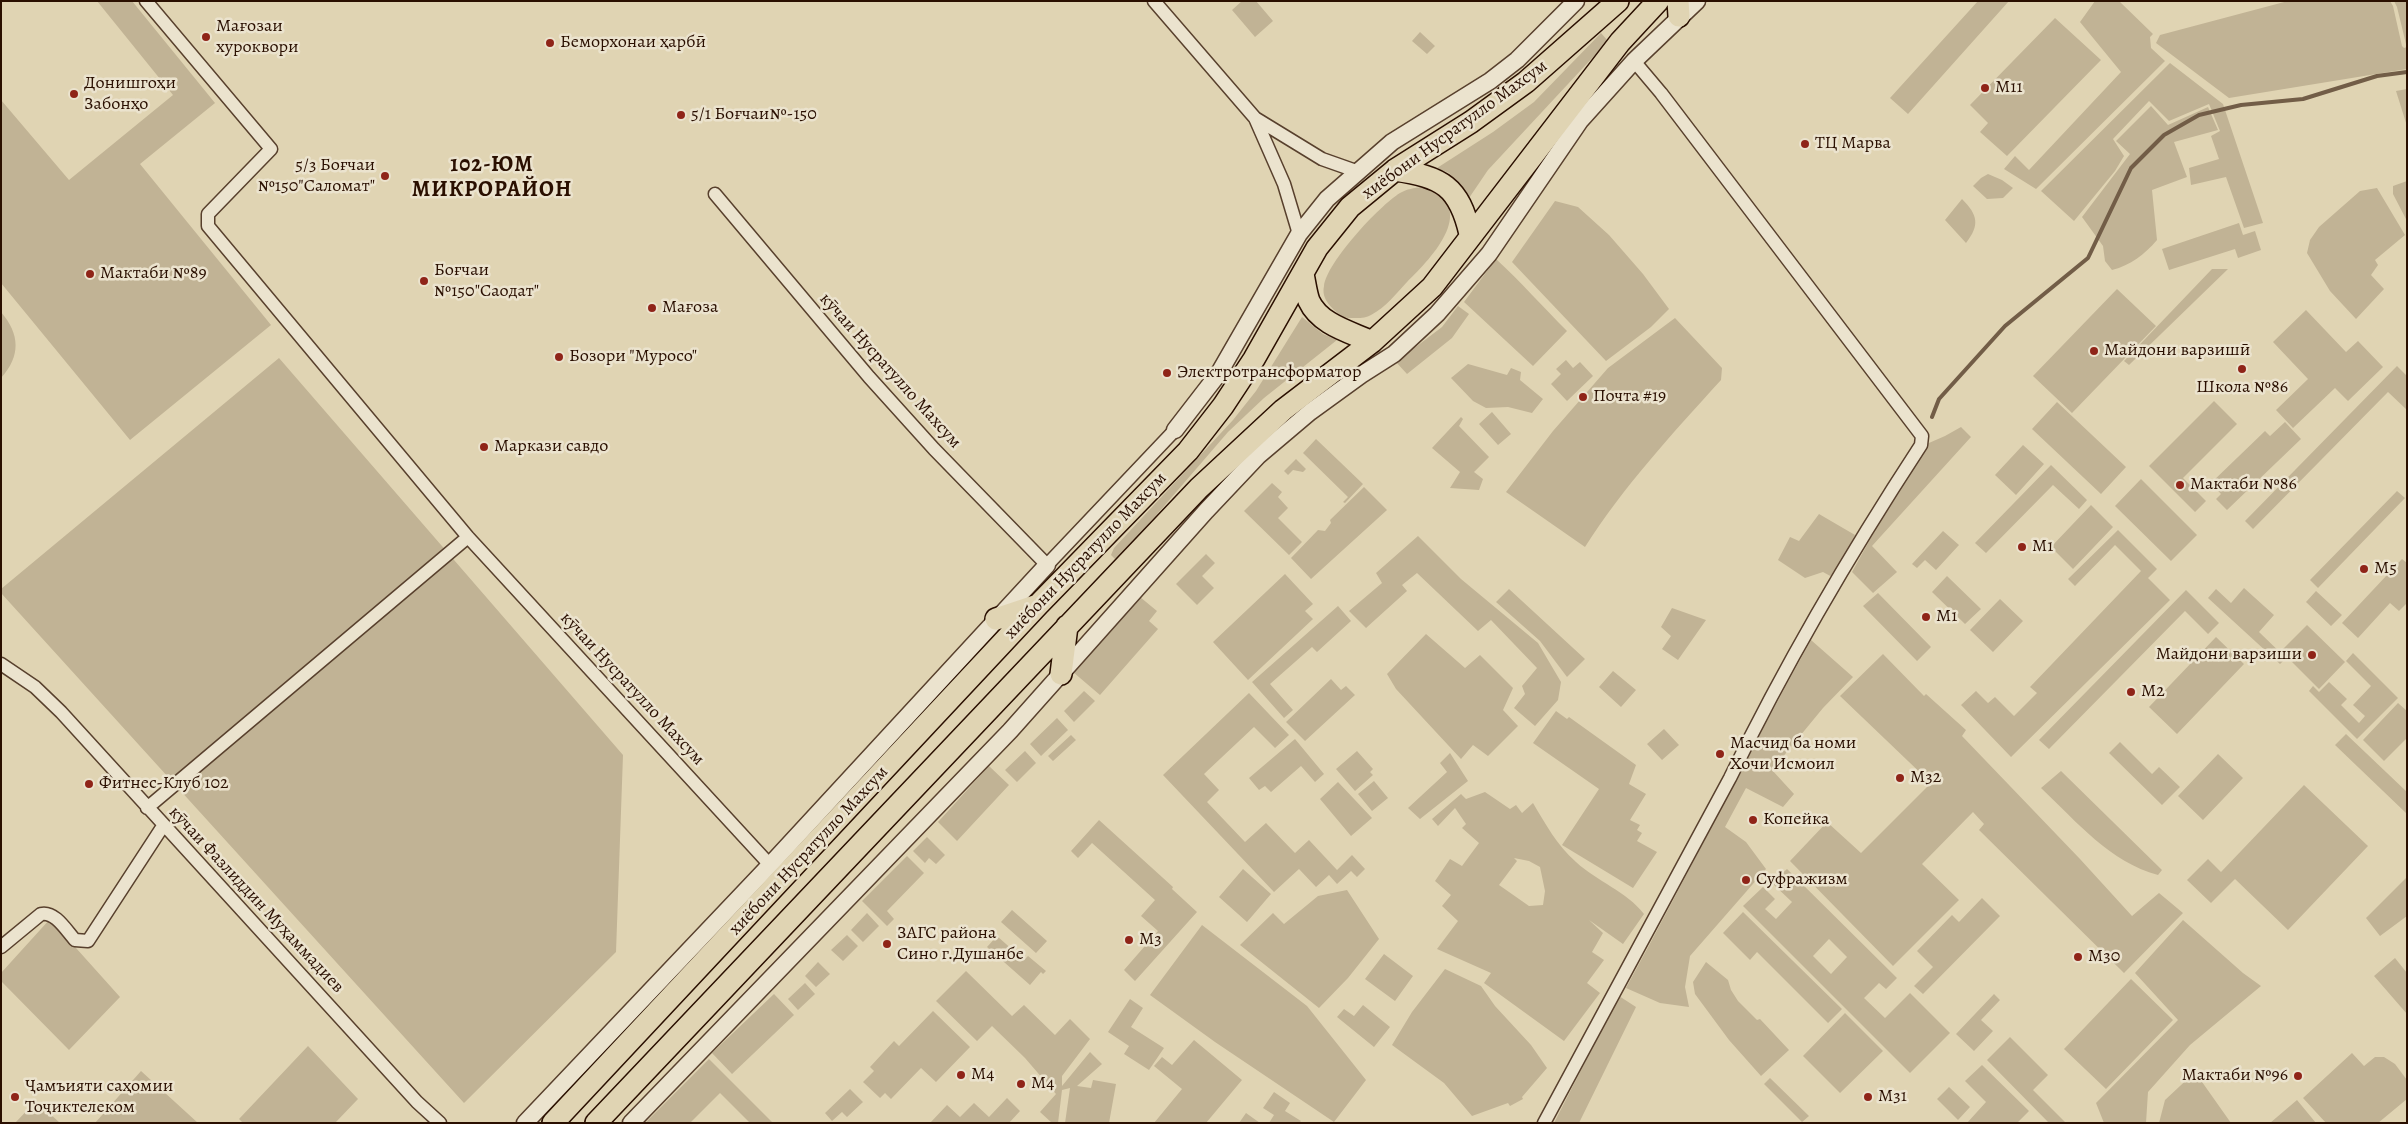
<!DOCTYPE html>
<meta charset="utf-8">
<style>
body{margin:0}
#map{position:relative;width:2408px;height:1124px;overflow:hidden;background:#e0d4b3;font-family:Alegreya,serif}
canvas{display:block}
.frame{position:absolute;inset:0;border:2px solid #2a0f00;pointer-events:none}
</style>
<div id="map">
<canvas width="2408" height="1124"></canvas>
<div class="frame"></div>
</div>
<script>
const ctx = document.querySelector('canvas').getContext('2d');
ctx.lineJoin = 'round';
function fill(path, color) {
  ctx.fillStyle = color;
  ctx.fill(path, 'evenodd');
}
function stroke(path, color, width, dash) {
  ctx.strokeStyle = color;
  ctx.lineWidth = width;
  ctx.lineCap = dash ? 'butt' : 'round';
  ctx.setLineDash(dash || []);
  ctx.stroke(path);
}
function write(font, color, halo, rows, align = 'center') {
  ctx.font = font + ' Alegreya,serif';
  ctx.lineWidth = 5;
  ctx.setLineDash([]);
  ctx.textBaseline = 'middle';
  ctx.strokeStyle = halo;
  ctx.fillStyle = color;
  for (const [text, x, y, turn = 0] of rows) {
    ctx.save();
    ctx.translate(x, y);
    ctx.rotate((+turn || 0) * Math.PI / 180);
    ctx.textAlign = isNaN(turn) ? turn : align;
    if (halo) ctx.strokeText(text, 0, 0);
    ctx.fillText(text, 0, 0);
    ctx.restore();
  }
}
fill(new Path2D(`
 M97,1h35l83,102 -75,61 131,161 -141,115 -129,-157v-183l68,80 104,-85z
 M1242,1h14l17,20 -18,16 -23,-27z
 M1978,1h31l-101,113 -18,-16z
 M2095,1h24l34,33 -3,3 1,11 14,13 -129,128 -32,-20 11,-13 14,14 92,-98 -41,-50z
 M2288,1h102l3,5 9,40 2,2 3,-1v22l-178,29 -73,-55 4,-8z
 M2394,1h13l-1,43 -9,-37z
 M2055,18l46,42 -94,96 -27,-24 8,-9 -18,-18z
 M1420,32l15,14 -8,8 -15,-13z
 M1601,33l7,8 -120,129 -19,28 -20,-25 -12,-5 56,-36 41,-30z
 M2170,63l53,41 40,119 -19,5 -18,-51 -35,8 -2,-17 30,-9 -8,-23 9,-5 -11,-27 -40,17 -20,-20 -36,38 11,17 -9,15 -41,50 -33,-30z
 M2407,89v37l-11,-35z
 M2151,106l17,19 40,-18 10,23 -44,12 13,35 -35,13 5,50c-13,15 -26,25 -45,30l-7,-9 -2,-15 -21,-29 48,-63 -14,-13z
 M1988,174l14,6 11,8 -10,10 -16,1 -14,-13 8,-8z
 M2407,181v40l-14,-27v-8z
 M1422,187c59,18 11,70 -15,95 -11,12 -21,25 -36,33 -6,4 -15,3 -22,3 -6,0 -12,-5 -16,-9 -7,-7 -11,-14 -9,-23 3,-24 55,-80 76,-93 7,-4 14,-5 22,-6z
 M2377,188l28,47 -30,25 3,5 -7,10 13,14 -28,30 -26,-28 -23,-38 3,-13 9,-13 41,-36z
 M1962,199c16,16 18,26 4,44l-21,-23z
 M1555,201l23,6 31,28 34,39 26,35 -18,18 -45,34 -94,-99z
 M2239,223l4,12 12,-4 6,19 -23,8 -3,-9 -66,21 -7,-21z
 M1496,259c25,23 47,48 71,72l-34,35 -69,-64z
 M2212,269h16l-99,96 -5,-4z
 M2117,289l39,37 -84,87 -39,-37z
 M1458,306l11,8 -17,24 -45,36 -11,-12 46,-35z
 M2306,310l40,42 12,-11 25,26 -35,34 -13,-13 -42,40 -17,-18 32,-31 -35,-37z
 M1,312c19,22 20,44 0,66z
 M1302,317l21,17 14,6 -73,58 -36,34 -107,124 -6,3 -4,-4 3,-7 119,-128 23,-29z
 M1675,318l47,50 -1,12c-49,54 -97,106 -136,167l-79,-55 47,-61 55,-63z
 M279,358l344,397 -7,197 -152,151 -463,-510v-4z
 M1566,360l7,8 7,-6 13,14 -26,25 -16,-17 10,-10 -5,-5z
 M1468,364l39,11 4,-7 10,4 -1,8 23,19 -11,14 -24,-6 -22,1 -13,-7 -22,-23z
 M2397,366l10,10v34l-19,-18 -135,137 -8,-8z
 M2214,401l23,23 -54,54 23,23 -11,11 -46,-46z
 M2057,402l69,65 -25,27 -69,-65z
 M1492,412l19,22 -13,11 -19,-21z
 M1461,417l2,2 -4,7 30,31 -15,15 9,7 -4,11 -29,-2 10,-16 -28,-24z
 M2285,422l16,17 -74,71 -11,-11 5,-5 -10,-11 54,-52 5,5z
 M1961,427l10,10 -99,109 25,26 -24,21 -21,-21 70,-126 23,-10z
 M1316,439l47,45 -18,19 -2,-1 5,-5 -45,-44z
 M2023,445l21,19 -28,31 -21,-20z
 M1296,459l10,10 -3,3 -10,-2 -5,5 -4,-4z
 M2051,465l36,35 -8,9 -26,-24 -67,68 -11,-10z
 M2141,479l56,56 -26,26 -56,-55z
 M1272,483l10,9 -4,5 10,11 -10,10 24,24 -13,13 -45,-44z
 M1364,487l23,23 -76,69 -20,-21 27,-28 7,1 6,-8 -1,-3z
 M2397,491l8,7 -87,90 -8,-8z
 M2091,505l22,22 -40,42 -22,-22z
 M1819,514l36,21 -21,43 -11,-6 -18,6 -27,-18 12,-23 9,4z
 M2118,530l39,39 -9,9 22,22 -159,157 -50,-52 15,-14 12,12 7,-6 19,19 23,-23 -7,-6 111,-116 -26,-26 -40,41 -7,-7z
 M1943,531l16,14 -23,25 -11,-10 -8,8 -5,-4z
 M1418,536l43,43 77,64 23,39 -3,18 -23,26 -21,-18 11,-14 -3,-8 15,-18 -46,-48 -13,11 -61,-58 -15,12 5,6 -41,37 -17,-17 33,-28 -6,-10z
 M1206,554l9,9 -13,13 12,12 -17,17 -21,-21z
 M2402,559l5,4v40l-8,8 -9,-8 -32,35 -16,-15z
 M1285,574l28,30 -8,7 8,8 -65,61 -35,-38z
 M1947,576l34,33 -16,15 -33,-32z
 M2244,588l30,27 -15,17 27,26 -6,6 -72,-66 8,-9 15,14z
 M1509,589l76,70 -18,18 -27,-36 -44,-39z
 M2186,590l33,33 -11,11 -23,-23 -136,138 -10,-9z
 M2316,591l26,24 -11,11 -25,-24z
 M1878,593l53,54 -14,14 -54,-55z
 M1140,597l17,14 -8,10 9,8 -58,66 -27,-23z
 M2000,599l23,22 -30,31 -23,-22z
 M1338,606l13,15 -34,31 -5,-5 -42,37 23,26 -9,8 -32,-36z
 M1672,608l34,12 -28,40 -16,-11 9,-13 -10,-9z
 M2307,625l38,37 -26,27 -38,-38z
 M1426,634l39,34 15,-13 33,33 -10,22 15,16 -30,30 -15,-11 -12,14 -65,-70 -9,-15z
 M2216,637l28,27 -67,70 -28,-27z
 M1811,640l42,37 -30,31 -51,62 22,24 -11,13 -37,-19 -21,39 21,15 20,27 -76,87 -5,31 4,20 -29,-4 -34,-15c63,-115 121,-233 185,-348z
 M2353,653l45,45 -41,41 -48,-48 4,-5 6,6 10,-10 18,17 -6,6 18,18 6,-7 -12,-11 18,-19 -25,-25z
 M1883,654l41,42 2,-2 40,36 -4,6 118,123 52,57 27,-23 24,20 -59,60 -145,-143 5,-6 -11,-12 -51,52 37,36 -66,66 -103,-105 37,-39 34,31 70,-70 -91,-87z
 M1613,671l23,19 -15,17 -22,-20z
 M1331,679l10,11 5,-4 9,9 -50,46 -19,-19z
 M1084,691l11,10 -21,21 -10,-11z
 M1249,693l40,42 -14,13 -21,-21 -50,47 15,16 -12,12 38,40 21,-19 29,30 14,-13 28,30 15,-15 13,14 -8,8 -6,-6 -14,13 -8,-9 -13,12 -17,-18 -25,23 -111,-117z
 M2398,703l9,8v27l-23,23 -21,-21z
 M1556,711l11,8 2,-2 67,48 -7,19 17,10 -16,26 10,5 -3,5 5,3 -5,8 20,11 -24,36 -71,-43 37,-56 -66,-46z
 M1057,718l11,12 -27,26 -11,-12z
 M1664,729l15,16 -17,15 -15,-16z
 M2346,734l61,58 -1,21 -71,-68z
 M1071,735l5,5 -23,21 -5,-5z
 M1295,739l29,35 -9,8 -14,-16 -30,26 -6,-6 -6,4 -10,-12z
 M2120,742l32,32 7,-7 21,20 -18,18 -53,-52z
 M1025,751l11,12 -19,19 -12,-12z
 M1357,751l16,18 -3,3 3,3 -18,16 -19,-22z
 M1450,753l18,28 -48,38 -12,-11 39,-36 -7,-9z
 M2218,754l25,24 -40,42 -25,-24z
 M989,766l20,19 -52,56 -19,-19z
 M2061,771l101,99 -4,5c-48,-13 -81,-53 -117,-87z
 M1374,781l14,17 -16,13 -14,-17z
 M1338,782l34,36 -21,18 -31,-37z
 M2304,785l64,61 -80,84 -53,-51 -24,24 -24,-23 21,-21 13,13z
 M1485,792l25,17 6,-4 6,8 11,-10c13,22 24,42 43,59 22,20 50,29 68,52l-21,30 -34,-24 14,13 -11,19 12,8 -17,23 13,10 -36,48 -80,-58 7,-10 -54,-24 21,-28 -16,-15 9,-11 -16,-14 15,-22 12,7 17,-23 -17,-15 4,-4 -11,-16 -17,18 -6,-7 29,-25 5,5zM1514,858l15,3 11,6 5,24 -2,14 -14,1 -30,-21 18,-24z
 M1099,820l74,67 -1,2 25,23 -62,69 -11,-11 34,-39 -17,-15 14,-16 -63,-57 -14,15 -7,-7z
 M927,837l18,18 -9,9 -7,-6 -4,5 -12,-12z
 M907,856l17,17 -37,38 7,8 -7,7 -25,-25z
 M1243,869l28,25 -24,28 -28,-25z
 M1787,869l110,109 -11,11 -7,-6 -15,15 21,20 25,-25 40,40 -40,40 -167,-167 20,-19 12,12 -10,10 11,10 16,-17 -20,-19zM1829,939l18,18 -16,17 -18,-18z
 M2407,877v39l-27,20 -14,-18z
 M1347,890l32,49 -31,39 -29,30 -79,-63 33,-32 11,11 34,-28z
 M1982,898l18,18 -77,78 -9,-8 19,-19 -16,-16 35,-36 7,7z
 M1012,910l35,31 -11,12 -35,-31z
 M1743,912l99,97 -14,14 -71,-71 -7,8 -27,-27z
 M867,913l12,13 -16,16 -12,-12z
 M50,919l70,78 -51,53 -68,-69v-8z
 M2183,920l60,53 18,13 -71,59 -42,47 -2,31h-42l-8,-20 82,-83 -43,-47z
 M1202,925l105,81 59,74 -32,42 -119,-80 -65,-47z
 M847,935l11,11 -15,15 -12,-11z
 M997,936l27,24 4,-4 18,15 -3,3 -2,-2 -11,13 -43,-38z
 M1384,954l29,22 -18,25 -30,-22z
 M2395,958l12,15v41l-33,-38z
 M818,962l12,12 -14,13 -11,-11z
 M1706,962l22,18 3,10 7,11 19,19 3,-1 29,31 -28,26 -32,-36 -34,-46 -2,-12z
 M1445,969l36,17 14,20 36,39 16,23 -25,29 1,2 -13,7 -2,-3 -36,13 -28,-33 -52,-38 20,-33z
 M966,971l46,45 12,-11 31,30 15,-16 20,20 -28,37v10l28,-34 12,12 -25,22 14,2 2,-8 23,4 -7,39h-44l5,-35 -8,2 -4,33h-6l-12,-11 16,-18 -31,-36 -33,-32 -15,15 -41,-40z
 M2131,979l42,41 -67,69 -42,-40z
 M805,983l10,11 -17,16 -10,-11z
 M774,994l20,21 -62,59 -20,-21z
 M1994,994l6,6 -19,20 12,11 -19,20 -18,-17z
 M1619,996l17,11 -57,116h-25z
 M1130,999l13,9 -12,19 33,21 -15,22 -25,-16 5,-8 -21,-14z
 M1363,1005l27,22 -16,20 -37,-30 7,-8 10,7z
 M933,1011l37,36 -34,35 -15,-14 -30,31 -6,-6 -5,5 -17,-16 11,-11 -4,-4 24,-26 5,5z
 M1845,1013l38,38 -43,42 -37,-37z
 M2010,1037l38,38 -15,15 33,33h-17l-62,-63z
 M1194,1040l48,40 -36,43h-52l28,-34 -28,-23 8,-9 10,8z
 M308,1046l50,53 -23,24h-92l-4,-4z
 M2352,1053l12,13 11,-9h9l11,7 12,16v19l-29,24h-52l-23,-25z
 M709,1059l64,64h-23l-30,-30 -30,30h-45z
 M1982,1065l47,46 -12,12h-50l19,-21 -21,-21z
 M141,1071l57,52h-103z
 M2195,1072l36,51h-72l6,-23z
 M1770,1078l39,38 -7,6 -38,-38z
 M1949,1087l21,20 -12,13 -21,-21z
 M850,1089l13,13 -16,15 -5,-5 -10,9 -7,-8z
 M1274,1092l16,11 -5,8 16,10 -2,2h-30l5,-8 -11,-7z
 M1007,1098l13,13 -11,12h-79l17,-18 13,12 14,-14 15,14z
 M2297,1100l19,23h-46z
 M36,1101l24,22h-45z
 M1246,1113l14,10h-21z`), '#c1b395');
stroke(new Path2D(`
 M1932,417l7,-18 66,-73 83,-68 43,-90 33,-33 35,-20 42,-10 62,-6 74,-23 30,-4`), '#725d47', 4);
const minor = new Path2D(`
 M146,1l125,148 -63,65v12l260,311 302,328
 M1154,1l101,117 67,41 34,12
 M1255,118l29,66 15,50
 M715,194l154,183 65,72 113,116 128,-135
 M1,664l34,23 26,25 356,390 23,21
 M147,808l321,-271
 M1,947l40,-33c14,-3 25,16 34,26l13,1 75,-115
 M1544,1123l186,-345c56,-115 121,-226 191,-333l1,-9 -261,-343 -27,-32`);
const tertiary = new Path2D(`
 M1175,430l44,-57 80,-139 28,-35 65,-57 98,-61 27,-21 59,-59
 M525,1123l245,-258 277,-300
 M631,1123l379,-392 196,-220 52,-55 52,-44 51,-37 33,-21 43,-40 52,-60 91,-133 54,-60 63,-60`);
const trunk = new Path2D(`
 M1678,1l1,15
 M1395,170c47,7 64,16 75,64
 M1303,274c2,9 3,19 6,27 11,24 42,31 63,41
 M996,619l39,-13
 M1061,674l6,-48
 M553,1123l485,-518 150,-154 35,-45 31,-47 63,-111 33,-41 45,-37 76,-48 55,-40 92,-81
 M596,1123l603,-635 84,-78 89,-68 60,-55 188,-245 38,-41`);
stroke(minor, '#58402d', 15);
stroke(tertiary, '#58402d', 19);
stroke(trunk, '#2a0f00', 24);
stroke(minor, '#ebe3ce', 12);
stroke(tertiary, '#ebe3ce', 16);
stroke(trunk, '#e0d4b3', 21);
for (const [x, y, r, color] of [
 [206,37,5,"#8f2418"],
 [550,43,5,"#8f2418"],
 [1985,88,5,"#8f2418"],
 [74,94,5,"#8f2418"],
 [681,115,5,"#8f2418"],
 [1805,144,5,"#8f2418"],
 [385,176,5,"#8f2418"],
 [90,274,5,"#8f2418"],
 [424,281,5,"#8f2418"],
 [652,308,5,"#8f2418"],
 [2094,351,5,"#8f2418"],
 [559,357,5,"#8f2418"],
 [2242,369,5,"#8f2418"],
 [1167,373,5,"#8f2418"],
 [1583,397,5,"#8f2418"],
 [484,447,5,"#8f2418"],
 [2180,485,5,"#8f2418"],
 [2022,547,5,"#8f2418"],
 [2364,569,5,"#8f2418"],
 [1926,617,5,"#8f2418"],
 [2312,655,5,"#8f2418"],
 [2131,692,5,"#8f2418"],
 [1720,754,5,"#8f2418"],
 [1900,778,5,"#8f2418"],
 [89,784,5,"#8f2418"],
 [1753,820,5,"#8f2418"],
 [1746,880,5,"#8f2418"],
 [1129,940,5,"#8f2418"],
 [887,944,5,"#8f2418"],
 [2078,957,5,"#8f2418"],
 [961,1075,5,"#8f2418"],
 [2298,1076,5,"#8f2418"],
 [1021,1084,5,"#8f2418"],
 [15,1097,5,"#8f2418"],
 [1868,1097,5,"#8f2418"]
]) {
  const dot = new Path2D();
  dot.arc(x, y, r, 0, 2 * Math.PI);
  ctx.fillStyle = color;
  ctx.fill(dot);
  stroke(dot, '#ebe3ce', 2);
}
write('18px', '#2a0f00', '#ebe3ce', [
 ["Мағозаи",216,27],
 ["хуроквори",216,48],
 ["Беморхонаи ҳарбӣ",560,43],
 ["Донишгоҳи",84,84],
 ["Забонҳо",84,105],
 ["M11",1995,88],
 ["5/1 Боғчаи№-150",691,115],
 ["ТЦ Марва",1815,144],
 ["5/3 Боғчаи",375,166,"right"],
 ["№150\"Саломат\"",375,187,"right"],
 ["Боғчаи",434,271],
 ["№150\"Саодат\"",434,292],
 ["Мактаби №89",100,274],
 ["Мағоза",662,308],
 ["Майдони варзишӣ",2104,351],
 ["Бозори \"Муросо\"",569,357],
 ["Электротрансформатор",1177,373],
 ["Школа №86",2242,388,"center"],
 ["Почта #19",1593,397],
 ["Маркази савдо",494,447],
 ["Мактаби №86",2190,485],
 ["М1",2032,547],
 ["М5",2374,569],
 ["M1",1936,617],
 ["Майдони варзиши",2302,655,"right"],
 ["М2",2141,692],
 ["Масчид ба номи",1730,744],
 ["Хочи Исмоил",1730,765],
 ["М32",1910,778],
 ["Фитнес-Клуб 102",99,784],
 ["Копейка",1763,820],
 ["Суфражизм",1756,880],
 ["ЗАГС района",897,934],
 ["Сино г.Душанбе",897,955],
 ["M3",1139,940],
 ["М30",2088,957],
 ["М4",971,1075],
 ["Мактаби №96",2288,1076,"right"],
 ["M4",1031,1084],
 ["Ҷамъияти саҳомии",25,1087],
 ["Тоҷиктелеком",25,1108],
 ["М31",1878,1097]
], 'left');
write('18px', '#2a0f00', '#ebe3ce', [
 ["хиёбони Нусратулло Махсум",1455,130,-36],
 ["кӯчаи Нусратулло Махсум",890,371,48],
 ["хиёбони Нусратулло Махсум",1086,556,-46],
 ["кӯчаи Нусратулло Махсум",632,689,47],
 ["хиёбони Нусратулло Махсум",809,851,-47],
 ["кӯчаи Фазлиддин Муҳаммадиев",256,900,47]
]);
ctx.letterSpacing = '1px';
write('bold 22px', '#2a0f00', '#ebe3ce', [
 ["102-ЮМ",492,166],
 ["МИКРОРАЙОН",492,191]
]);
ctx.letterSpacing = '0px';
</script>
